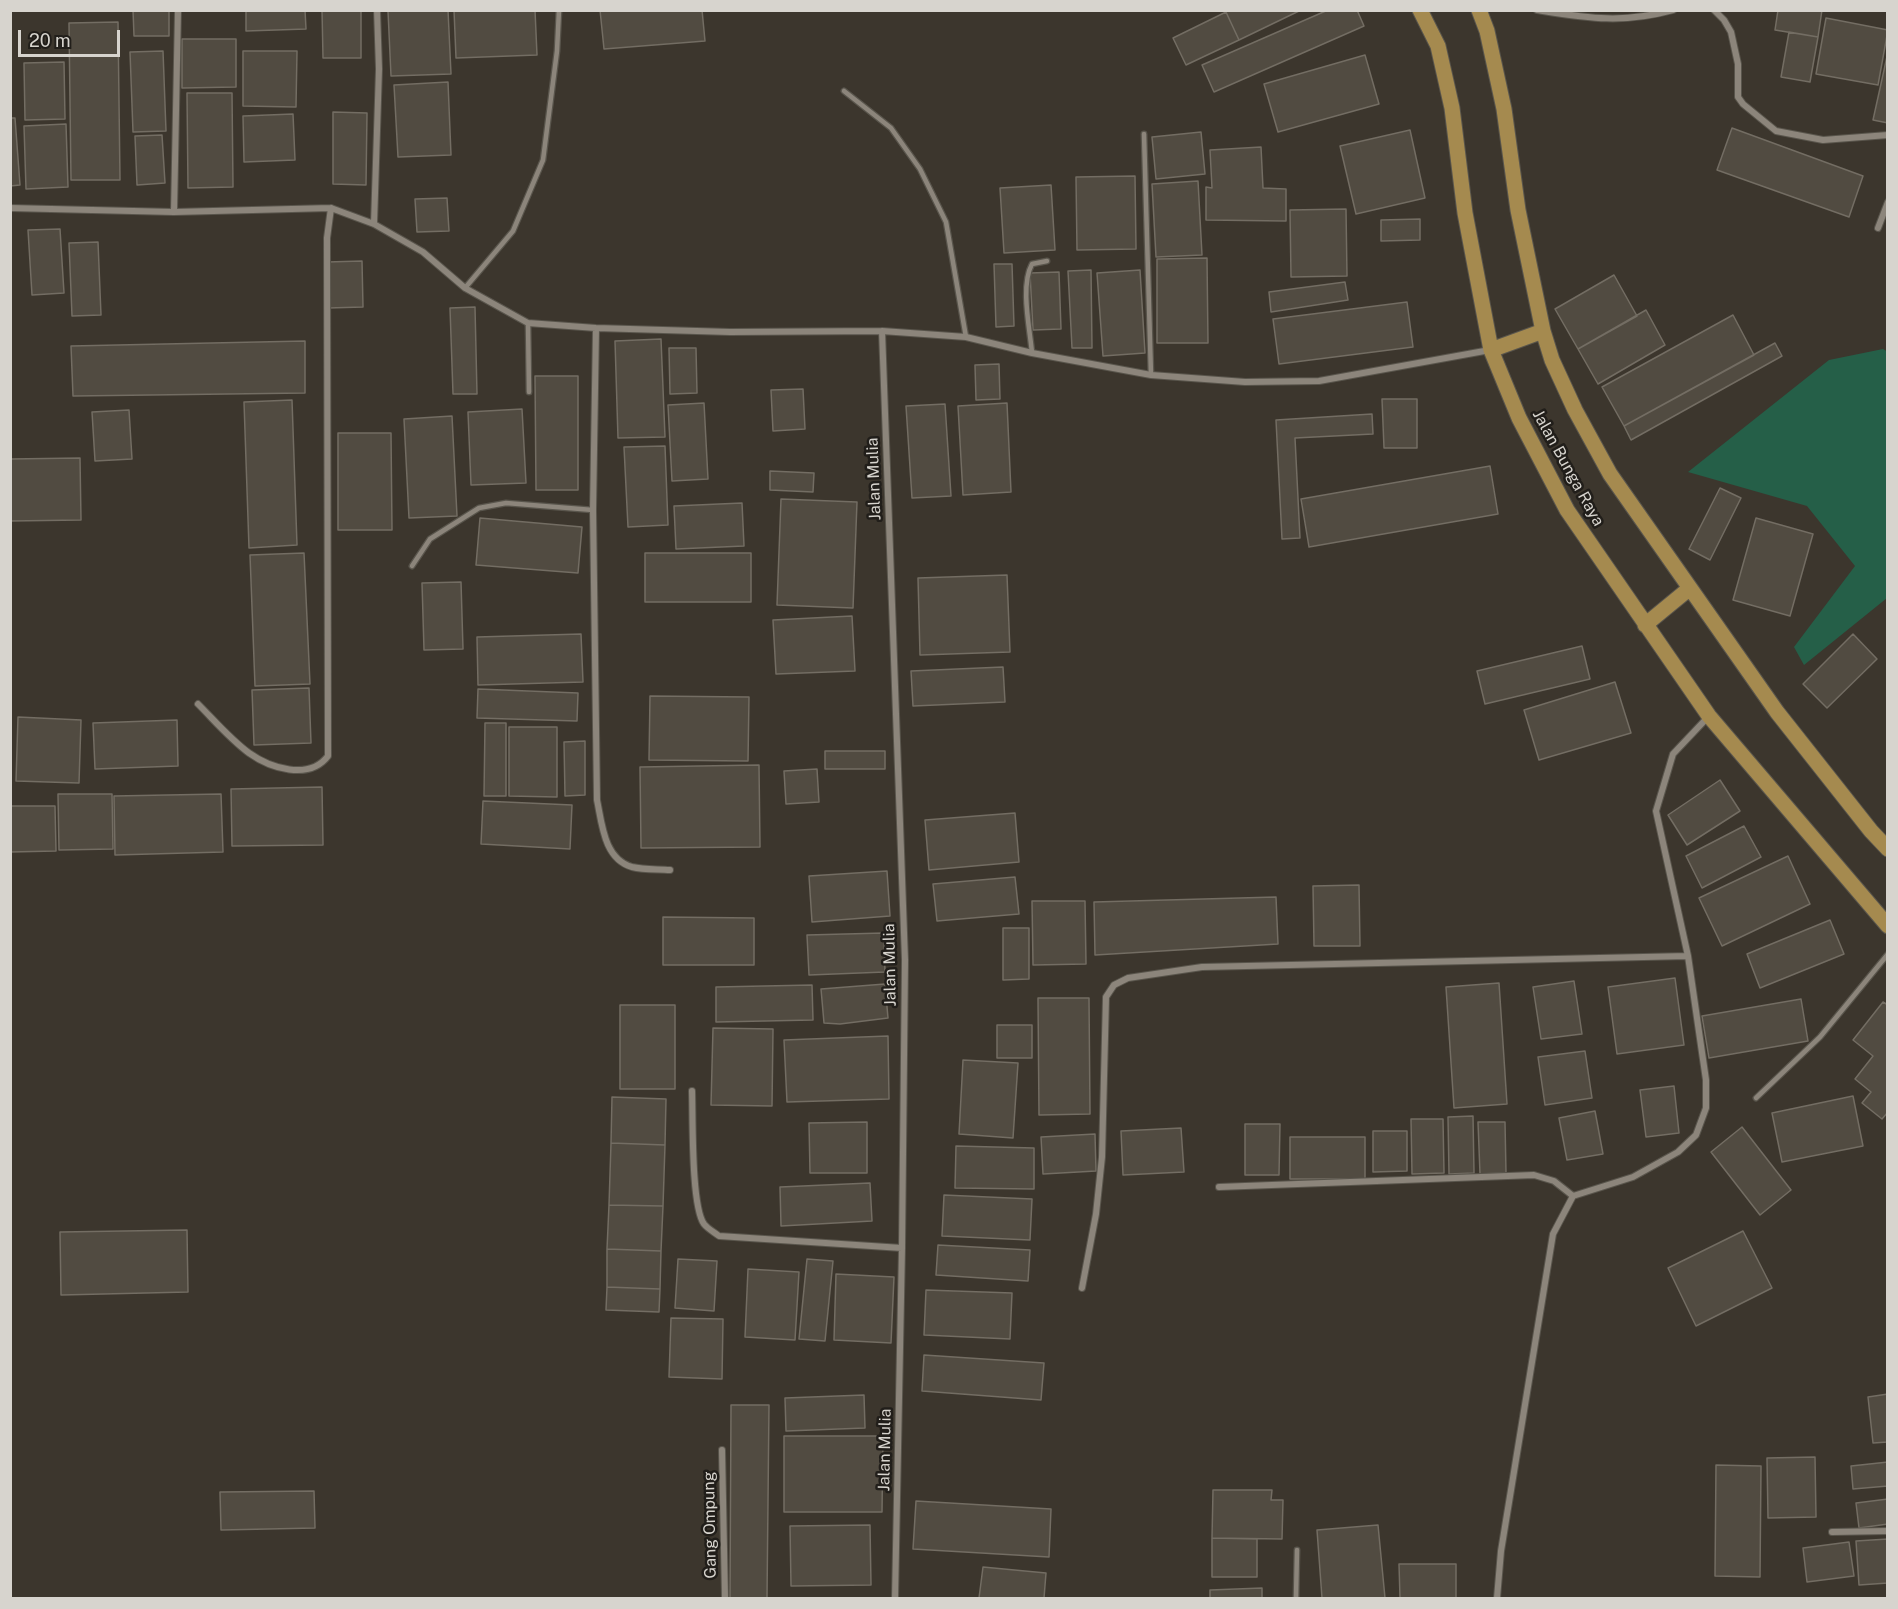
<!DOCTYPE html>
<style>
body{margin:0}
#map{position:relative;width:1898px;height:1609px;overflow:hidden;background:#3c362d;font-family:"Public Sans",sans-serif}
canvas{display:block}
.frame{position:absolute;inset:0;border:12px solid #d7d4ce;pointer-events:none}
.scale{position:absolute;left:18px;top:30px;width:102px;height:27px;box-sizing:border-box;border:3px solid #d7d4ce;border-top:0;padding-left:8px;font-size:18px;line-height:21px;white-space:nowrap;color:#d7d4ce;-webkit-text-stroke:4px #211e1a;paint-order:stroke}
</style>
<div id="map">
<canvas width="1898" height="1609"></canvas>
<div class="frame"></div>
<div class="scale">20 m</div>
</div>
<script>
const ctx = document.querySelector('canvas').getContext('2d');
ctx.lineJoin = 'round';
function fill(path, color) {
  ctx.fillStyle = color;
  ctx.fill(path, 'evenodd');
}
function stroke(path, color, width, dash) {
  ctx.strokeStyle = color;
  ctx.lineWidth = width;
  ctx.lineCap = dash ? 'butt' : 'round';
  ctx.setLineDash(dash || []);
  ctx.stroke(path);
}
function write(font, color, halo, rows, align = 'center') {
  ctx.font = font + ' "Public Sans",sans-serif';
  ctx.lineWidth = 5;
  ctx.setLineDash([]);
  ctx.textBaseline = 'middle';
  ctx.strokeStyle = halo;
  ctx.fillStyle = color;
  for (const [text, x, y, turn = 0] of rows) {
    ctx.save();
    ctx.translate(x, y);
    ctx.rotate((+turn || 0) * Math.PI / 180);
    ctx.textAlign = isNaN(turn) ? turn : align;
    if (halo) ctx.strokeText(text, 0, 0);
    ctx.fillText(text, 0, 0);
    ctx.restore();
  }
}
fill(new Path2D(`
 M1883,349l5,3 -1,246 -83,67 -10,-18 61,-81 -48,-60 -119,-34 141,-112z`), '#255f48');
const building = new Path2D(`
 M133,10h36v26h-35z
 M246,10h59l1,19 -60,2z
 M322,10h39v48h-38z
 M448,10l3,64 -60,2 -3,-65z
 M454,10h81l2,45 -81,3z
 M600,10h102l3,31 -101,8z
 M1225,10h74v1l-60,29z
 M1328,10h29l7,16 -150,66 -12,-27z
 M1778,10h44l-4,27 -43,-7z
 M1226,12l13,28 -53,25 -13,-27z
 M1826,18l62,12 -10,55 -62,-11z
 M118,22l2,158h-49l-2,-157z
 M1789,32l29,5 -8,45 -29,-5z
 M182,39h54v48l-54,1z
 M163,51l3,80 -33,1 -3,-80z
 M243,51h54l-1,56 -53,-1z
 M1888,52v71l-15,-3z
 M1365,55l14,49 -101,28 -14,-48z
 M64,62l1,57 -40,1 -1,-57z
 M448,82l3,73 -53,2 -4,-72z
 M187,93h45l1,94 -45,1z
 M333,112l34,1 -1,72 -33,-1z
 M293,114l2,46 -51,2 -1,-46z
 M10,118h5l5,67 -10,1z
 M66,124l2,63 -42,2 -2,-63z
 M1732,128l131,48 -14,41 -132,-47z
 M1410,130l15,68 -69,16 -16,-68z
 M1201,132l4,42 -49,5 -4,-42z
 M162,135l3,48 -28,2 -2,-49z
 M1261,147l2,41 23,1v32l-80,-1v-33l6,1 -2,-38z
 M1135,176l1,73 -59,1 -1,-73z
 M1198,181l4,74 -46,2 -4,-73z
 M1051,185l4,65 -51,3 -4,-65z
 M447,198l2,33 -32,1 -2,-33z
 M1346,209l1,67 -56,1 -1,-67z
 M1420,219v21l-39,1v-21z
 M60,229l4,64 -32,2 -4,-65z
 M98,242l3,73 -29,1 -3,-73z
 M1207,258l1,85h-51v-84z
 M362,261l1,46 -35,1 -1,-46z
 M994,264h18l2,62 -18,1z
 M1091,270l1,78h-20l-4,-77z
 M1140,270l5,83 -42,3 -6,-83z
 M1059,272l2,57 -28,1 -3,-57z
 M1614,275l23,41 -59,33 -23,-40z
 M1345,282l3,18 -77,12 -2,-20z
 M1407,302l6,45 -134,17 -6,-45z
 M475,307l2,87h-24l-3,-86z
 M1646,310l19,35 -67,39 -20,-35z
 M1733,315l21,40 -130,71 -22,-39z
 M661,339l4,98 -47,1 -3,-97z
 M305,341v52l-232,3 -2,-50z
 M1775,343l7,13 -151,84 -7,-14z
 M669,348h27l1,45 -27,1z
 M999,364l1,35 -24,1 -1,-35z
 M535,376h43v114h-42z
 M803,389l2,40 -32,2 -2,-41z
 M1382,399h35v49h-33z
 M292,400l5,145 -48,3 -5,-146z
 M704,403l4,76 -36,2 -4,-76z
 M1007,403l4,89 -48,3 -5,-89z
 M945,404l6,92 -39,2 -6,-92z
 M522,409l4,74 -55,2 -3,-73z
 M129,410l3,49 -37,2 -3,-49z
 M1372,414l1,20 -78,4 5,100 -18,1 -6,-119z
 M452,416l5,100 -48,2 -5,-99z
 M338,433h53l1,97h-54z
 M665,446l3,79 -40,2 -4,-80z
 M80,458l1,62 -71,1v-62z
 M1490,466l8,48 -189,33 -8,-48z
 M770,471l44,2 -1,19 -43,-2z
 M1720,488l21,10 -31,62 -21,-11z
 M781,499l76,3 -4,106 -76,-3z
 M742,503l2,43 -68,3 -2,-43z
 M480,518l102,9 -4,46 -102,-8z
 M1756,518l57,16 -23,82 -57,-16z
 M304,553l6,131 -55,2 -5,-131z
 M645,553h106v49h-106z
 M1007,575l3,77 -90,3 -2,-77z
 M461,582l2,67 -39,1 -2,-67z
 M852,616l3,55 -79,3 -3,-54z
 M581,634l2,48 -105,3 -1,-48z
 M1853,634l24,25 -50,49 -24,-24z
 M1582,646l8,33 -105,25 -8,-33z
 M1003,667l2,35 -92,4 -2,-35z
 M1615,682l16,51 -92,27 -15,-50z
 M309,688l2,55 -57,2 -2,-55z
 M478,689l100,4 -1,28 -100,-3z
 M650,696l99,1 -1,64 -99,-1z
 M18,717l63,3 -2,63 -63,-2z
 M177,720l1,46 -83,3 -2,-46z
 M485,723h21v73h-22z
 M509,727h48v70l-48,-1z
 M585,741v54l-20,1 -1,-54z
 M825,751h60v18h-60z
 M759,765l1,82 -119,1 -1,-81z
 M817,769l2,33 -33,2 -2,-33z
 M1720,780l20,31 -53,34 -19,-30z
 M322,787l1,58 -91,1 -1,-57z
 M58,794h54l1,55 -54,1z
 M221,794l2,58 -108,3 -1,-59z
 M483,801l89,4 -2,44 -89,-5z
 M10,806h45l1,45 -46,1z
 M1015,813l4,49 -90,8 -4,-50z
 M1744,826l17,31 -59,31 -16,-32z
 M1788,856l22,48 -88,42 -23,-48z
 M887,871l3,45 -78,6 -3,-46z
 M1015,877l4,37 -82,7 -4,-37z
 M1359,885l1,61h-46l-1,-60z
 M1276,897l2,47 -183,11 -1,-53z
 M1032,901h53l1,63 -53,1z
 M663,917l91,1v47h-91z
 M1830,920l14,34 -84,34 -13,-34z
 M1003,928h26v51l-26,1z
 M884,933l1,39 -76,3 -2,-40z
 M1675,978l9,67 -67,9 -9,-67z
 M1574,981l8,53 -41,5 -8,-52z
 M1499,983l8,121 -53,4 -8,-121z
 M885,984l3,34 -48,6 -16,-1 -3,-34z
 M812,985l1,35 -97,2v-35z
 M1038,998h51l1,116 -51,1z
 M1801,999l7,42 -99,17 -7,-42z
 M1883,1002l5,3v107l-6,7 -20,-16 9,-11 -16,-13 18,-23 -20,-16z
 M620,1005h55v84h-55z
 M997,1025h35v33h-35z
 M713,1028l60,1 -1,77 -61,-1z
 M888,1036l1,63 -102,3 -3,-62z
 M1585,1051l7,47 -47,7 -7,-48z
 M963,1060l55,3 -5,75 -54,-4z
 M1674,1086l5,47 -33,4 -6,-47z
 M1853,1096l10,50 -81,16 -10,-49z
 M612,1097l54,2 -1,46 -54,-2z
 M1595,1111l8,43 -36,6 -8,-42z
 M1473,1116l1,57 -25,1 -1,-57z
 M1411,1119h32l1,54 -32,1z
 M867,1122v51h-57l-1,-50z
 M1478,1122h27l1,51 -26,1z
 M1245,1124h35l-1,51h-34z
 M1742,1127l49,63 -31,25 -49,-63z
 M1181,1128l3,44 -61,3 -2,-44z
 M1373,1131h34v40l-34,1z
 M1095,1134l1,37 -53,3 -2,-37z
 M1290,1137h75v42h-75z
 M611,1143l54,2 -2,61 -54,-1z
 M956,1146l78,2v41l-79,-1z
 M870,1183l2,38 -91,5 -1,-39z
 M944,1195l88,4 -2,41 -88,-4z
 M609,1205l54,1 -2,45 -54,-2z
 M187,1230l1,62 -127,3 -1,-63z
 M1743,1231l29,57 -76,38 -28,-58z
 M938,1245l92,5 -2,31 -92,-6z
 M607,1249l54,2 -1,38 -53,-2z
 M678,1259l39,2 -3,50 -39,-3z
 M807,1259l26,2 -8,80 -26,-2z
 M748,1269l51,3 -4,68 -50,-3z
 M836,1274l58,3 -3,66 -57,-3z
 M607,1287l53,2 -1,23 -53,-2z
 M926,1290l86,3 -2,46 -86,-4z
 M671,1318l52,1 -1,60 -53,-2z
 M924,1355l120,8 -3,37 -119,-9z
 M1888,1394v48l-15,1 -5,-46z
 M864,1395l1,33 -79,3 -1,-33z
 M731,1405h38l-2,193h-37z
 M784,1436h99l-1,76h-98z
 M1815,1457l1,60 -48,1 -1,-60z
 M1888,1462v24l-35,3 -2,-23z
 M1716,1465l45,1 -1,111 -45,-1z
 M1213,1490h59l-1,10h12l-1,39 -70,-1z
 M314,1491l1,37 -94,2 -1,-38z
 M1888,1499v25l-29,4 -3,-25z
 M916,1501l135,8 -2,48 -136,-8z
 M870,1525l1,60 -80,1 -1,-60z
 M1378,1525l7,73h-63l-5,-68z
 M1212,1538l45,1v38h-45z
 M1888,1539v44l-29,2 -3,-44z
 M1849,1542l5,34 -47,6 -4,-34z
 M1399,1564h57v34h-56z
 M983,1567l63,6 -2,25h-65z
 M1262,1588v10h-52v-8z`);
fill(building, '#514b41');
stroke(building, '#736d63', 1.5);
const lane = new Path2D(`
 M844,91l47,37 29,41 26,53 20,115
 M1144,134l7,241
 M465,288l48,-57 30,-71 14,-109 2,-41
 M528,323l1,69
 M1032,353c-2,-24 -12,-67 0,-89l15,-3
 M412,566l18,-27 49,-31 27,-5 87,7
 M1756,1098l64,-61 68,-83
 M1296,1598l1,-48`);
const street = new Path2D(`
 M1537,10c51,8 85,14 136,0
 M1714,10l10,10 7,12 7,32v33l5,7 33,27 47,9 65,-5
 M10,208l164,4 157,-4 43,16 49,28 42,36 63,35 68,5 134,4 152,-1 84,6 66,16 119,22 94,7 74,-1 171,-31
 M174,212l4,-202
 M374,224l5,-155 -2,-59
 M1878,228l10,-26
 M596,328l-3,182 4,290c5,24 7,59 35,67 12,3 26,2 38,3
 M882,331l23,629 -3,288 -7,350
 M198,704c16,16 32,35 51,49 21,15 60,28 79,3l-1,-518 4,-30
 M692,1091c1,26 -1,115 12,133 4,5 10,8 15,12l183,12
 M1219,1187l315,-12 20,6 19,15
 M1082,1288l14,-74 6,-57 4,-160 8,-12 14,-7 74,-11 486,-11
 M722,1450l3,148
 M1832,1532l56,-1
 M1497,1598l4,-47 52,-317 20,-38 60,-19 45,-25 18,-17 10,-27v-28l-18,-124 -32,-145 17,-57 35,-37`);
const primary = new Path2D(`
 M1420,10l18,36 14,62 13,105 26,137 28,68 48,92 142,206 179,210
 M1479,10l8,21 17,78 14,101 25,121 9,29 23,50 35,64 167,238 94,119 17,18
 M1491,350l52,-19
 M1645,625l45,-37`);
stroke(lane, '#59554c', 7);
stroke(street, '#59554c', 8);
stroke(primary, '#59554c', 17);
stroke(lane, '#8c857b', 4.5);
stroke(street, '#8c857b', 6);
stroke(primary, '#a58a4f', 15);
write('16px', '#d7d4ce', '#211e1a', [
 ["Jalan Bunga Raya",1568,468,61],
 ["Jalan Mulia",874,479,-92],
 ["Jalan Mulia",890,965,-91],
 ["Jalan Mulia",885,1450,-89],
 ["Gang Ompung",710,1525,-91]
]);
</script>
